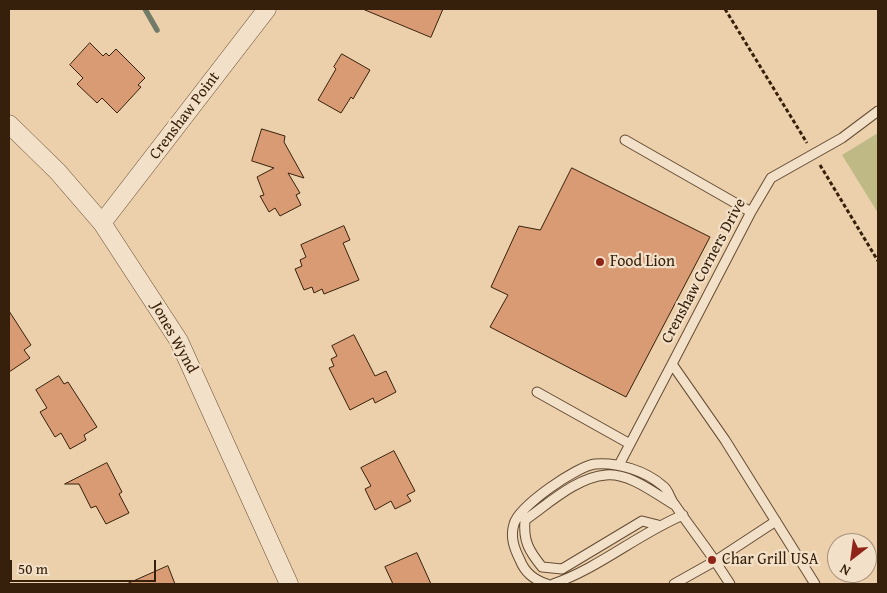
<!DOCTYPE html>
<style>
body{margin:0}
#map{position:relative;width:887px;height:593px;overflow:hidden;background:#ecd0ab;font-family:"Gentium Book Plus",serif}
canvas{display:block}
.frame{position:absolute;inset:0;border:10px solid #37200b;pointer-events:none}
.north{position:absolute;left:827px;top:533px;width:50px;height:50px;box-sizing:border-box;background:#f3e0c8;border:1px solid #a8937c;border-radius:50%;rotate:210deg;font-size:14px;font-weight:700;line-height:20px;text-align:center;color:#37200b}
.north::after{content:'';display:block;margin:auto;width:18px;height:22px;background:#8f2418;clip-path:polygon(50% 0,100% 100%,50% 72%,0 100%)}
.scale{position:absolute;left:10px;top:560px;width:146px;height:22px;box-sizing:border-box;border:2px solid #37200b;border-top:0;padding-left:6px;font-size:15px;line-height:18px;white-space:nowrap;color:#37200b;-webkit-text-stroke:4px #f3e0c8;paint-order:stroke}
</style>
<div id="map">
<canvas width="887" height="593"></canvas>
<div class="frame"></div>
<div class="north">N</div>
<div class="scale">50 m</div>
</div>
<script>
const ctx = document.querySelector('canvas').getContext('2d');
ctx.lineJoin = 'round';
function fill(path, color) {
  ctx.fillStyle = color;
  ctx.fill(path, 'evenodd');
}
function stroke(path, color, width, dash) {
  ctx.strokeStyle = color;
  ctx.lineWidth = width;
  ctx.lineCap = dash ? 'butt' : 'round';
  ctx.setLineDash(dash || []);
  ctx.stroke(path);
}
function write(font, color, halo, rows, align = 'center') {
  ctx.font = font + ' "Gentium Book Plus",serif';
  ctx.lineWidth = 4.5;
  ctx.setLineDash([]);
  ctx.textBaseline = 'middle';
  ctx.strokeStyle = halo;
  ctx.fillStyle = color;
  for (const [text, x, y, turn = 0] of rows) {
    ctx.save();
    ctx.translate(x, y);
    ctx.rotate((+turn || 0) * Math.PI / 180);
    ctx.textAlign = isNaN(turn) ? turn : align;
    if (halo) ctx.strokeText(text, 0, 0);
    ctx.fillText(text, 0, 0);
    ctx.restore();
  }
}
fill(new Path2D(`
 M878,133v80l-36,-58z`), '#beb985');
stroke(new Path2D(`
 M145,9l12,21`), '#727b67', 5.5);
const building = new Path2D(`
 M363,9h80l-12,28z
 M90,43l13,13 3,-3 3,3 7,-7 29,29 -7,7 3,2 -24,26 -15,-15 -5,5 -20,-19 6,-6 -13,-13z
 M342,54l28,16 -17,29 -2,-2 -10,16 -23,-13 18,-31 -2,-2z
 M262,129l23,7 -1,6 20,36 -16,-5 12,20 -4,2 5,10 -21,11 -5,-8 -6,4 -9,-16 4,-1 -7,-18 17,-9 -22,-7z
 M572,168l138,69 -84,160 -136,-70 18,-32 -17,-8 28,-61 21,4z
 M344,226l6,14 -7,3 16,37 -35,14 -2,-5 -8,4 -2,-6 -8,3 -9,-21 7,-3 -2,-6 6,-3 -5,-12z
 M9,311l22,34 -7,5 6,8 -21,14z
 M354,335l21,41 11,-5 10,21 -21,11 -2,-5 -23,12 -21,-42 5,-2 -3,-7 6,-3 -5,-10z
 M59,376l5,8 4,-2 29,45 -13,8 2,5 -16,9 -9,-16 -6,4 -15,-25 7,-4 -11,-18z
 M394,451l21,40 -8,4 4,6 -16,8 -4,-8 -16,9 -10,-21 6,-3 -10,-18z
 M107,463l15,29 -3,2 10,19 -23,11 -10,-18 -5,2 -12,-24h-14z
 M417,553l14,31h-38l-8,-17z
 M168,566l7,18h-48z`);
fill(building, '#d89b74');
stroke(building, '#37200b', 1);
const service = new Path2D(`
 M625,140l126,72
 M537,392l93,52 42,-80
 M619,465l11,-21
 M658,525l-16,-4 -80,48 -20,-2c-13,-16 -19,-26 -17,-47 23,-16 52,-43 81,-45 24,-2 48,18 67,29
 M547,584c-13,-4 -22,-11 -27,-24 -6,-12 -10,-23 -6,-36 5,-18 63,-58 81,-60 23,-2 51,7 68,22 6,4 7,14 12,19 13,19 27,37 40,56l61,-40
 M553,584c46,-16 85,-50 130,-69
 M674,584l41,-23 15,23
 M815,584l-90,-144 -53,-76 79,-152 20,-34 71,-40 36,-27`);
const minor = new Path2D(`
 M9,124l49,48 44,51 77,118 110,243
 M102,223l165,-214`);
stroke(service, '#644c33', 11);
stroke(minor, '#644c33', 19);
stroke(new Path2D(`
 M725,9l82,134
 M820,165l58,96`), '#37200b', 3, [4, 2.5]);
stroke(service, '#f3e0c8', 9);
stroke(minor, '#f3e0c8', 18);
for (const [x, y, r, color] of [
 [600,262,5,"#8f2418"],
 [712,560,5,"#8f2418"]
]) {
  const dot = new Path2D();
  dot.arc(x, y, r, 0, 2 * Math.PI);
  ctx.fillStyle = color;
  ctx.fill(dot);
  stroke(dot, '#f3e0c8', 2);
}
write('16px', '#37200b', '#f3e0c8', [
 ["Crenshaw Point",185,116,-53],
 ["Crenshaw Corners Drive",704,271,-62],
 ["Jones Wynd",174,338,61]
]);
write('16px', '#37200b', '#f3e0c8', [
 ["Food Lion",610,262],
 ["Char Grill USA",722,560]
], 'left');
</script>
